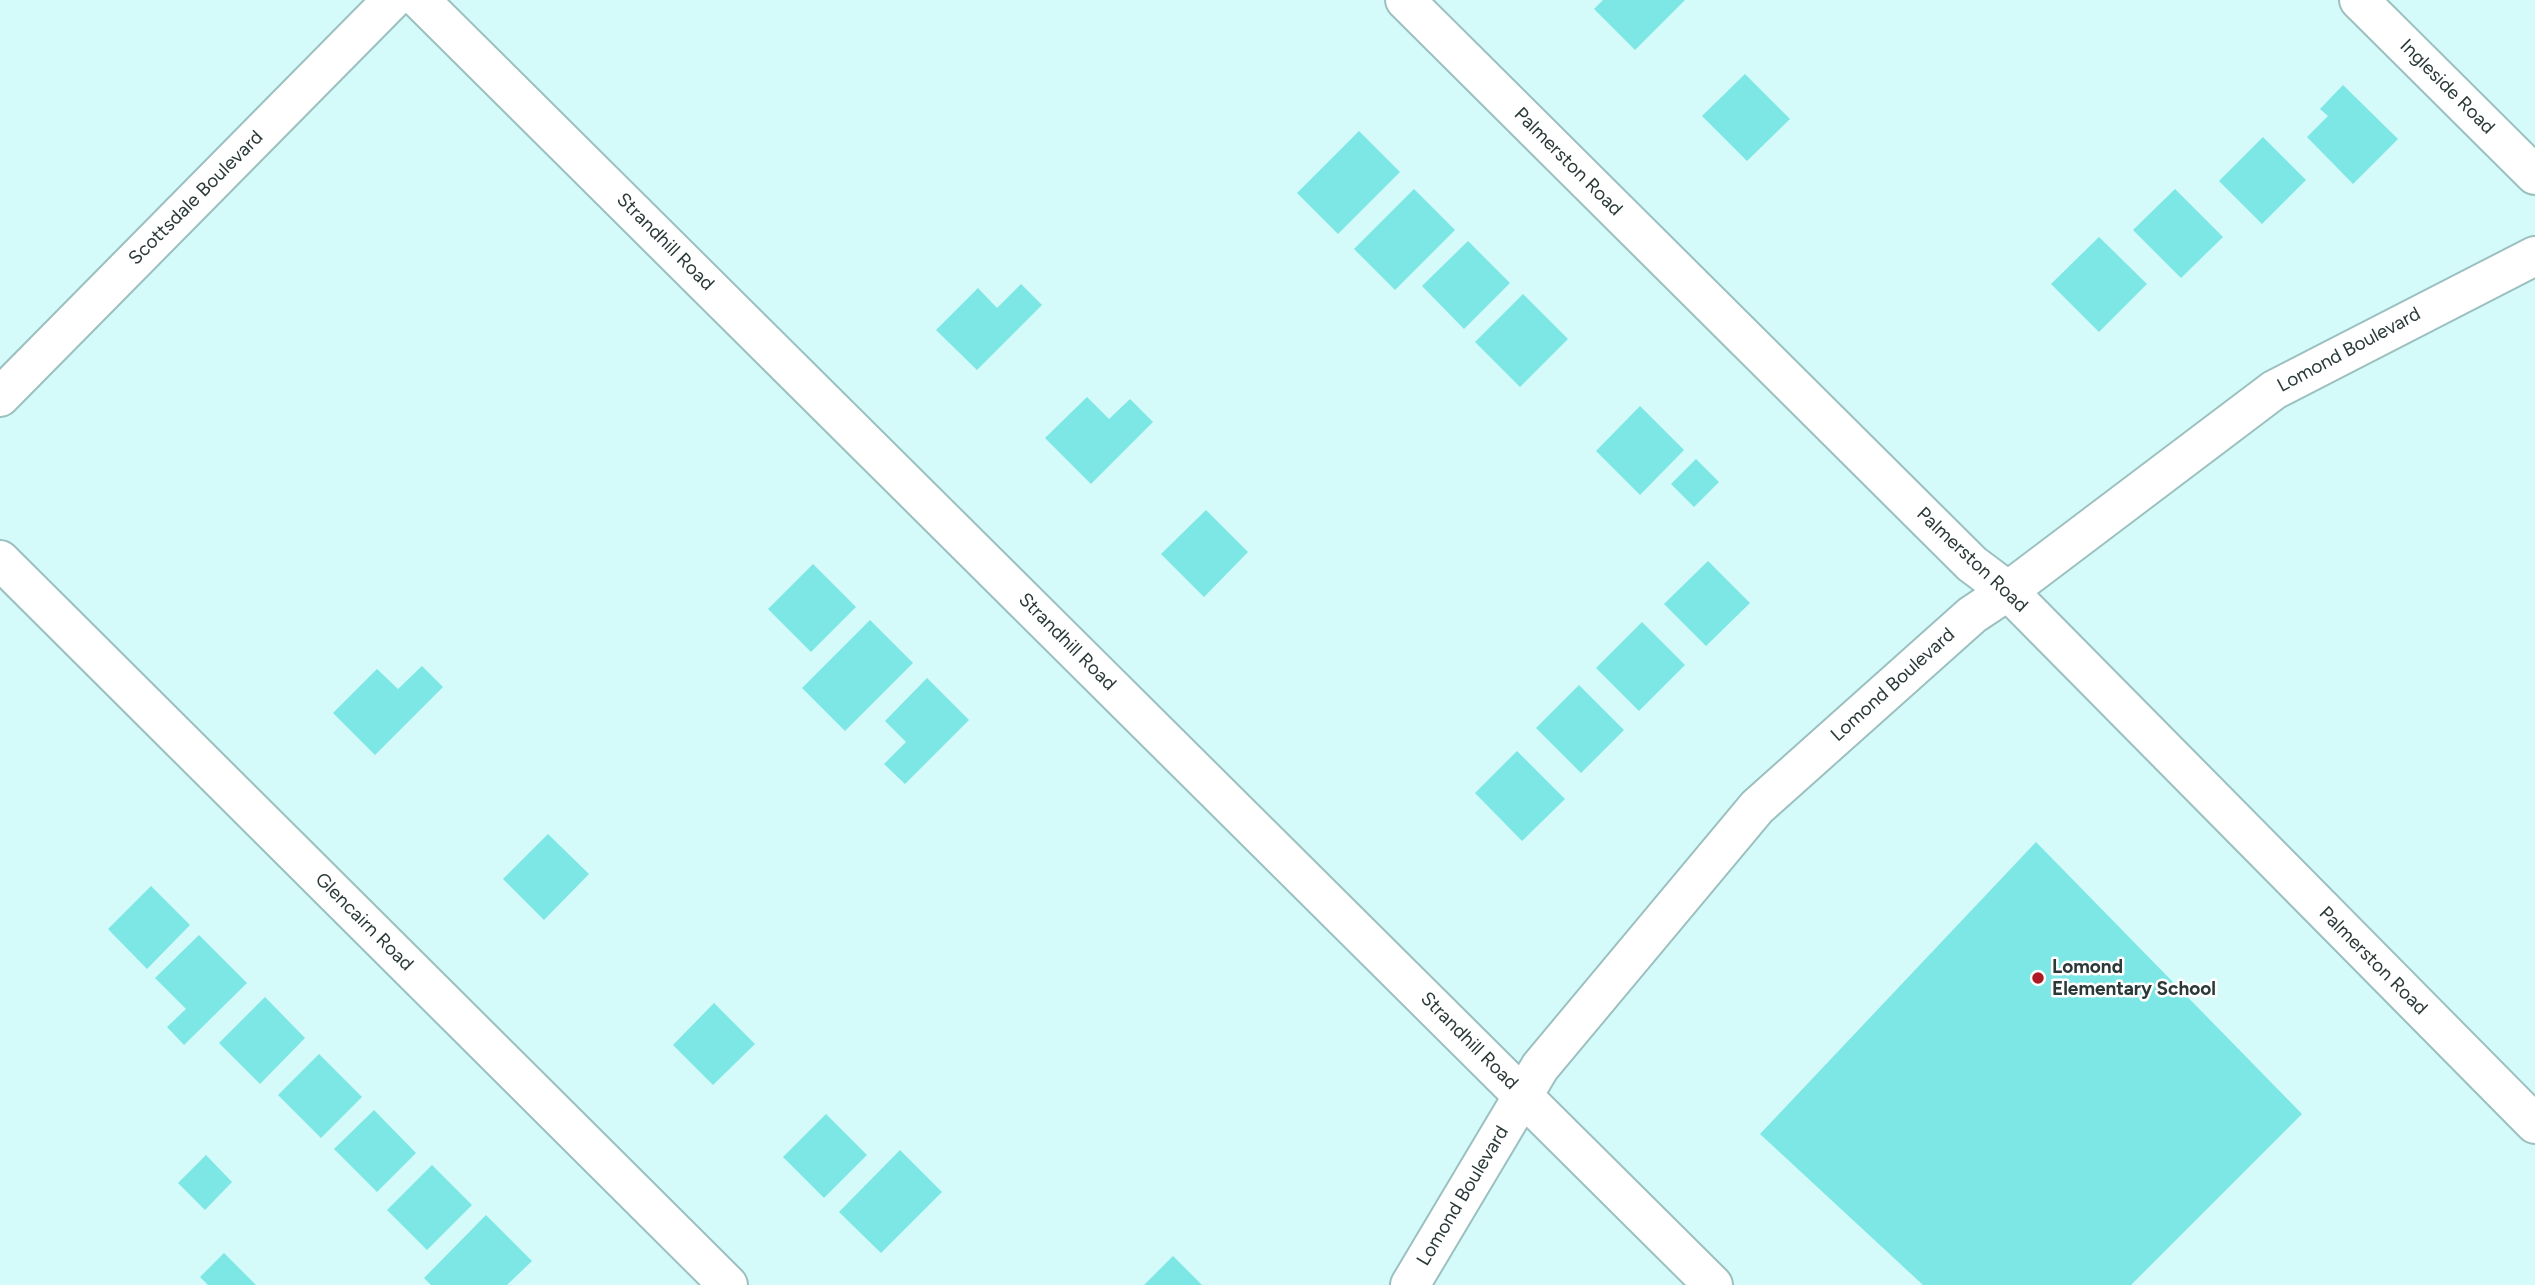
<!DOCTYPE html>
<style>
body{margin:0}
canvas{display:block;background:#d4faf9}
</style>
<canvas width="2535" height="1285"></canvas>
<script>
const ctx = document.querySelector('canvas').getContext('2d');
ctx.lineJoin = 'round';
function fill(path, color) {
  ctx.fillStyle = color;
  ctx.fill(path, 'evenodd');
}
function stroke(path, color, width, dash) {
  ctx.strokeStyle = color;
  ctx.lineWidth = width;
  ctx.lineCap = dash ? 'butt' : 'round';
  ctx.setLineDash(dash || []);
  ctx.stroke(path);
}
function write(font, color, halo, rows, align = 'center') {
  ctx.font = font + ' Figtree,sans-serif';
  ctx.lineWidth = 5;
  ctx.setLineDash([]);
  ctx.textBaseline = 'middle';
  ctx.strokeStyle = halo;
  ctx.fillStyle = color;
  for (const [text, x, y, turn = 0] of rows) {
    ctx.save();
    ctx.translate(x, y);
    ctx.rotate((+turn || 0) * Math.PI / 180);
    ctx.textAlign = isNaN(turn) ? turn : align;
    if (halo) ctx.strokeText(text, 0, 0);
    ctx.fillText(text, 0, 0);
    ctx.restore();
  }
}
fill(new Path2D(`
 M1603,0h82l-50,50 -41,-41z
 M1745,74l45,45 -43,42 -45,-45z
 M2343,85l55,54 -45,45 -46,-47 21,-21 -8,-7z
 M1359,131l41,41 -62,62 -41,-41z
 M2263,137l43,43 -44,44 -43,-43z
 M1414,189l41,41 -60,60 -41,-41z
 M2175,189l48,48 -42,41 -48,-48z
 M2099,237l48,47 -48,48 -48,-48z
 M1468,241l42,42 -46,46 -42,-43z
 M1021,284l21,21 -65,65 -41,-40 42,-42 19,20z
 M1523,294l45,45 -48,48 -45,-45z
 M1087,397l22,22 21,-20 23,23 -62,62 -46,-46z
 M1640,406l44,44 -44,45 -44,-44z
 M1696,459l23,23 -25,25 -23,-23z
 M1206,510l42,42 -44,45 -43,-43z
 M1708,561l42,42 -44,43 -42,-42z
 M813,564l43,43 -45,45 -43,-43z
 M870,620l43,43 -68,68 -43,-43z
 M1642,622l43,43 -46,46 -43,-43z
 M422,666l21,21 -68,68 -42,-42 44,-44 21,20z
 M927,678l42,42 -64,64 -21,-20 22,-22 -21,-21z
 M1579,685l45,45 -43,43 -45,-45z
 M1517,751l48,48 -43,42 -47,-48z
 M548,834l41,40 -45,46 -41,-41z
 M2036,842l266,272 -171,171h-208l-163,-151z
 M151,886l39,39 -43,44 -39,-40z
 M199,935l48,48 -63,62 -17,-18 19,-18 -31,-31z
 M265,997l40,41 -45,46 -41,-41z
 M714,1003l41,41 -42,41 -40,-40z
 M319,1054l43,43 -41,41 -43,-43z
 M374,1110l42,43 -39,39 -43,-43z
 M826,1114l41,41 -43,43 -41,-41z
 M900,1150l42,42 -61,61 -42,-41z
 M206,1155l26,27 -27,28 -27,-27z
 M432,1165l40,40 -45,45 -40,-40z
 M486,1215l46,46 -25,24h-76l-7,-7z
 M224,1253l32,32h-48l-8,-8z
 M1173,1256l29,29h-58z`), '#7de7e6');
const minor = new Path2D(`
 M420,0l1293,1285
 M1405,0l567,564 36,27 527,533
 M2359,0l176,175
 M0,397l392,-397
 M0,560l728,725
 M1410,1285l130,-218 217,-260 215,-192 36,-24 266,-201 261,-134`);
stroke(minor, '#9bc0bf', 42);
stroke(minor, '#fff', 38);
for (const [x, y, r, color] of [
 [2038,978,7,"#ad1a23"]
]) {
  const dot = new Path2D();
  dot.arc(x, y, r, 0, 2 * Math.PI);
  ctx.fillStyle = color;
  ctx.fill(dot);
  stroke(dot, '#fff', 2.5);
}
write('19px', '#2b3939', '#fff', [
 ["Ingleside Road",2447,87,45],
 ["Palmerston Road",1568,162,45],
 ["Scottsdale Boulevard",196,198,-45],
 ["Strandhill Road",665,242,45],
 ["Lomond Boulevard",2349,350,-28],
 ["Palmerston Road",1972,560,43],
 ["Strandhill Road",1067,642,45],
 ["Lomond Boulevard",1893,685,-42],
 ["Glencairn Road",364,922,45],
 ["Palmerston Road",2373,961,45],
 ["Strandhill Road",1469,1041,45],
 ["Lomond Boulevard",1463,1196,-59]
]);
write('bold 19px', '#2b3939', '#fff', [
 ["Lomond",2052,967],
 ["Elementary School",2052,989]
], 'left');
</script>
